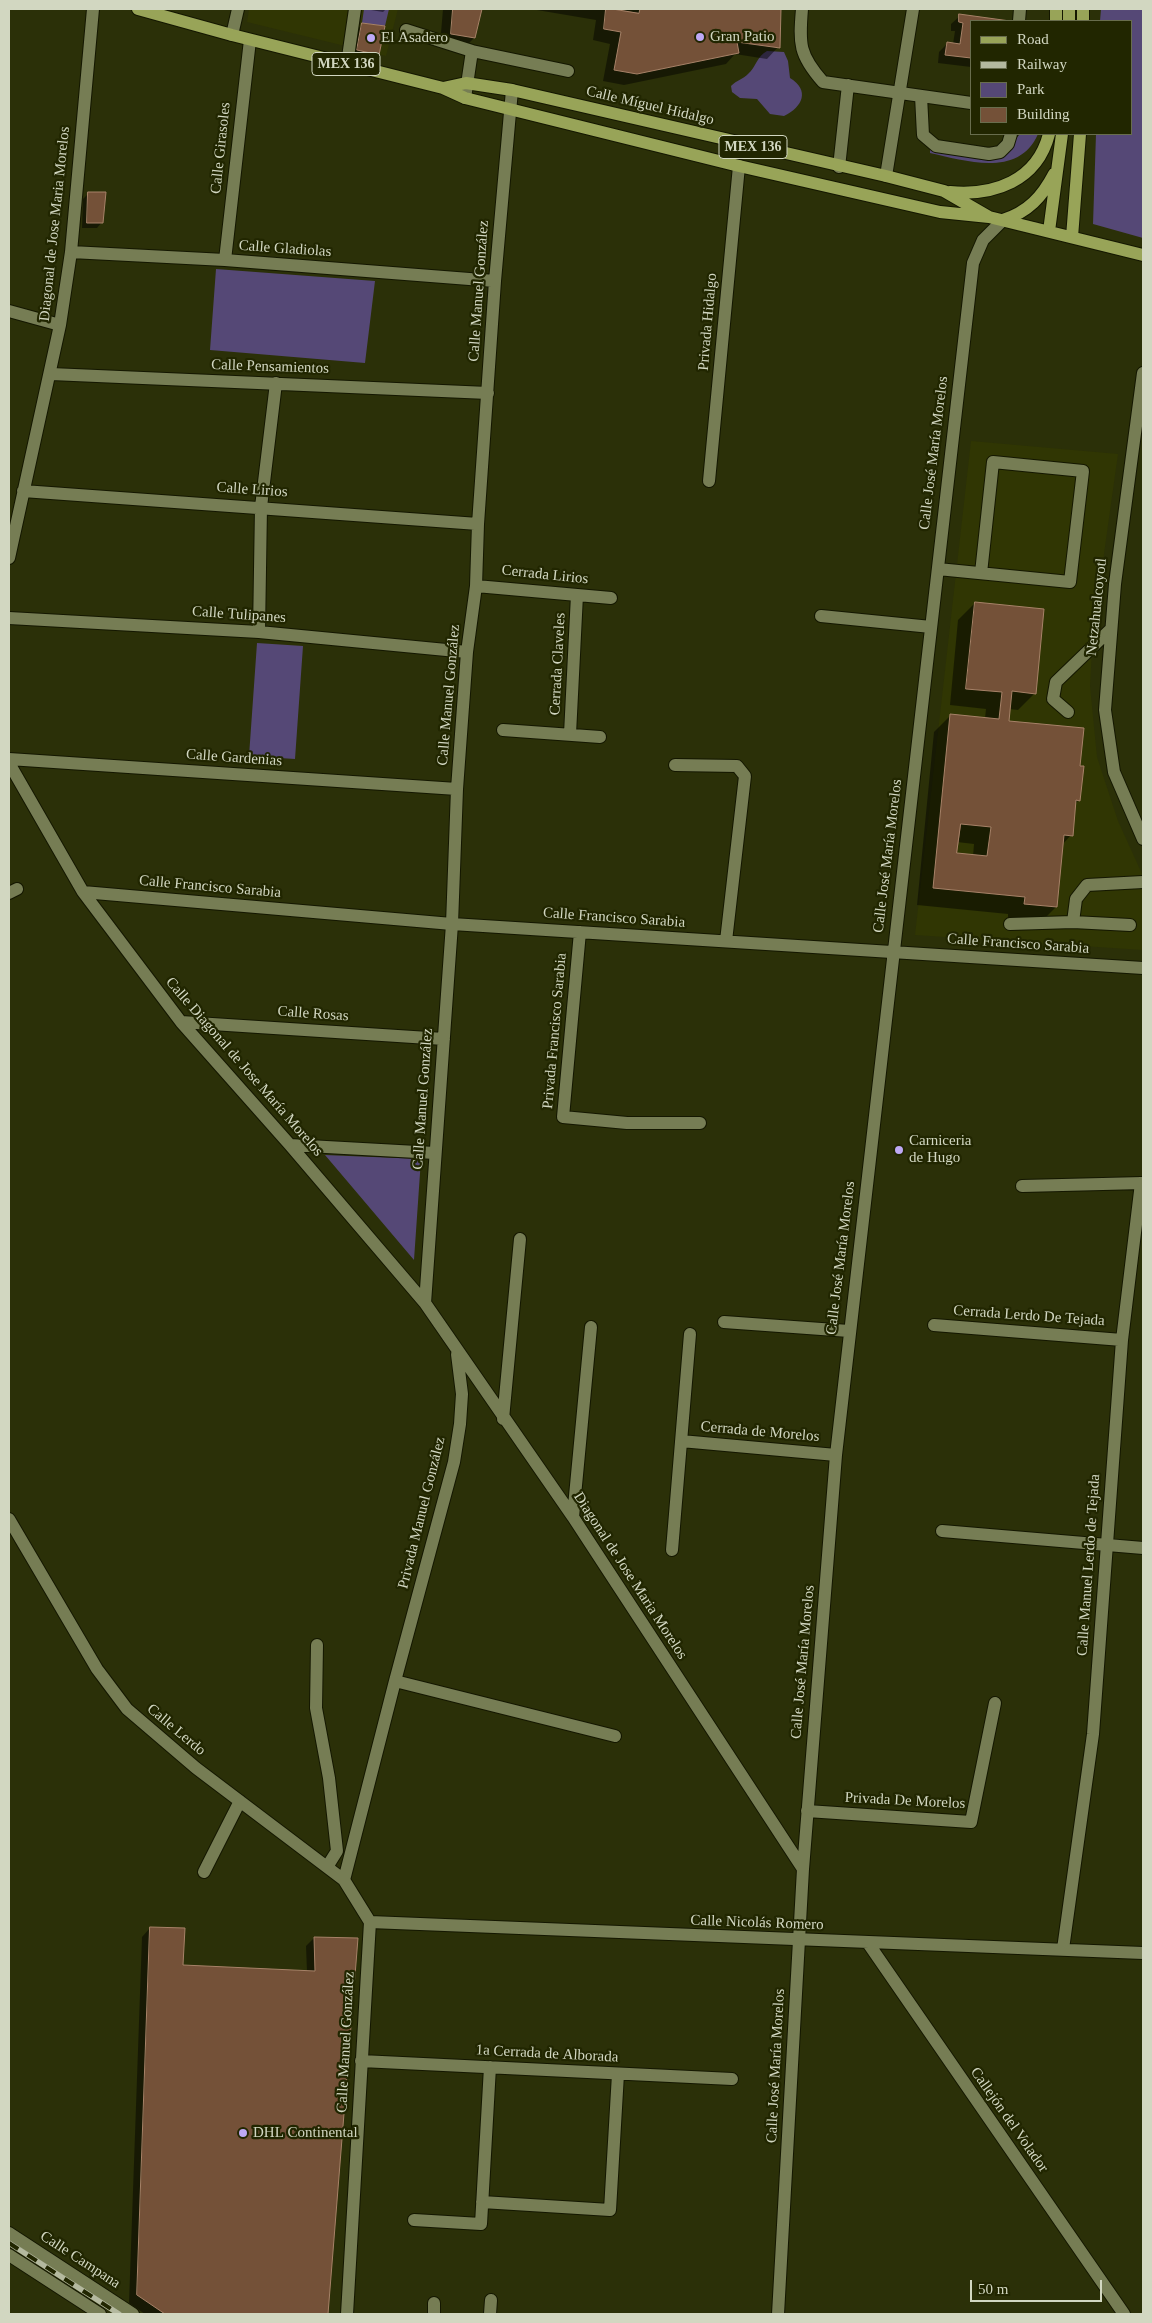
<!DOCTYPE html>
<meta charset="utf-8">
<style>
body{margin:0}
#map{position:relative;width:1152px;height:2323px;overflow:hidden;background:#2b3008;font-family:"Times New Roman",serif}
canvas{display:block}
.frame{position:absolute;inset:0;border:10px solid #d2d7c1;pointer-events:none}
.legend{position:absolute;left:970px;top:20px;width:162px;height:115px;box-sizing:border-box;background:#212600;border:1px solid #686d4d;margin:0;padding:6px 9px;list-style:none;font-size:15px;color:#d2d7c1}
.legend li{display:flex;align-items:center;gap:10px;height:25px}
.legend b{width:25px;border:1px solid #686d4d}
.scale{position:absolute;left:970px;top:2280px;width:132px;height:22px;box-sizing:border-box;border:2px solid #d2d7c1;border-top:0;padding-left:6px;font-size:15px;line-height:18px;white-space:nowrap;color:#d2d7c1;-webkit-text-stroke:4px #212600;paint-order:stroke}
</style>
<div id="map">
<canvas width="1152" height="2323"></canvas>
<div class="frame"></div>
<ul class="legend">
<li><b style="height:6px;background:#98a458"></b>Road</li>
<li><b style="height:6px;background:#b4b99f"></b>Railway</li>
<li><b style="height:14px;background:#554876"></b>Park</li>
<li><b style="height:14px;background:#745138"></b>Building</li>
</ul>
<div class="scale">50 m</div>
</div>
<script>
const ctx = document.querySelector('canvas').getContext('2d');
ctx.lineJoin = 'round';
function fill(path, color) {
  ctx.fillStyle = color;
  ctx.fill(path, 'evenodd');
}
function stroke(path, color, width, dash) {
  ctx.strokeStyle = color;
  ctx.lineWidth = width;
  ctx.lineCap = dash ? 'butt' : 'round';
  ctx.setLineDash(dash || []);
  ctx.stroke(path);
}
function write(font, color, halo, rows, align = 'center') {
  ctx.font = font + ' "Times New Roman",serif';
  ctx.lineWidth = 4.5;
  ctx.setLineDash([]);
  ctx.textBaseline = 'middle';
  ctx.strokeStyle = halo;
  ctx.fillStyle = color;
  for (const [text, x, y, turn = 0] of rows) {
    ctx.save();
    ctx.translate(x, y);
    ctx.rotate((+turn || 0) * Math.PI / 180);
    ctx.textAlign = isNaN(turn) ? turn : align;
    if (halo) ctx.strokeText(text, 0, 0);
    ctx.fillText(text, 0, 0);
    ctx.restore();
  }
}
fill(new Path2D(`
 M249,9h149l-12,47 -139,-34z
 M971,441l147,13 -25,178 -3,54 7,71 21,64 25,55v74l-228,-15z`), '#303603');
fill(new Path2D(`
 M364,9h25l-4,17 -23,-3z
 M1101,9h42v229l-50,-14 3,-90h35v-113h-31z
 M767,51l17,1 4,9 2,17c20,12 13,29 -6,38l-14,-2 -13,-15 -17,-1 -8,-6 -1,-6c6,-6 12,-7 17,-12 8,-7 9,-18 19,-23z
 M1020,134h18c-19,44 -72,27 -108,19v-3l43,7 39,-14z
 M216,269l159,12 -10,82 -155,-13z
 M257,643l46,3 -8,113 -46,-3z
 M325,1155l96,4 -7,101z`), '#554876');
fill(new Path2D(`
 M365,9h21l-3,3z
 M443,9h38l-7,29 -11,11 -23,-4z
 M531,9h249l-2,38 -11,12 -32,-5 -9,10 -102,21 -21,-4 7,-37 -17,-4 3,-20z
 M960,16l44,5h-33v46l-33,-4 1,-11 8,-8h6l2,-13h-4v-7z
 M363,24l15,30 -5,5 -21,-4 5,-26z
 M89,193l13,29 -5,6h-15l1,-29z
 M975,603l60,90 -17,17 -9,-1 -1,13 71,45v33l-5,5 -3,30 -9,10 -6,62 -17,17 -31,-4v-6l-91,-9 17,-173 17,-17 34,3 1,-9 -36,-4 8,-85zM957,842l17,2 -1,12 -17,-2z
 M150,1928l32,38 125,6 -1,-26 8,-8 43,2 -30,374h-182l-16,-11 13,-366z`), '#0007');
const building = new Path2D(`
 M453,9h29l-7,29 -24,-4z
 M606,9h175l-1,39 -43,-6 2,11 -102,21 -23,-4 7,-38 -17,-3z
 M613,9h27l-1,4z
 M959,14l51,7h-39v37l-26,-3 2,-13 13,2 3,-21 -4,-1z
 M362,23l23,3 -6,29 -22,-5z
 M88,192h18l-3,31h-16z
 M975,602l69,7 -8,85 -24,-3 -3,30 75,7 -4,38h4l-4,35 -4,-1 -3,36 -9,-1 -7,72 -33,-3 1,-7 -92,-9 17,-174 49,5 3,-27 -36,-3zM961,824l30,3 -4,29 -30,-3z
 M150,1927l35,1 -2,37 132,6 -1,-34 44,1 -30,376h-163l-28,-19z`);
fill(building, '#745138');
stroke(building, '#a78268', 1);
const minor = new Path2D(`
 M802,9c-3,35 -3,46 21,73l148,21
 M1019,21l1,-12
 M406,30l66,21
 M232,35l6,-26
 M347,64l8,-55
 M921,96l2,39 13,11 53,8 11,-2 8,-8 3,-10
 M465,98l7,-47 96,20
 M839,167l9,-82
 M886,176l27,-167
 M71,252l154,8 270,21
 M225,260l25,-220
 M9,311l51,14
 M1143,373l-28,211 -10,126 9,62 29,67
 M51,374l437,19
 M709,481l30,-315
 M23,491l455,33
 M9,558l51,-233 11,-73 22,-243
 M938,569l132,13 13,-111 -90,-9 -12,111
 M476,586l135,12
 M821,616l110,11
 M9,618l250,14 208,20
 M259,632l2,-125 15,-124
 M1068,712l-15,-13 3,-17 55,-53
 M503,730l97,7
 M570,734l7,-139
 M9,759l448,30
 M9,763l74,129 98,130 109,123 135,158 148,214 230,352
 M675,765l62,1 8,10 -19,165
 M83,892l369,32 691,44
 M9,893l8,-4
 M1073,922l57,3
 M1010,924l63,-2 3,-23 11,-14 56,-3
 M580,932l-17,185 64,6h73
 M181,1022l263,17
 M290,1145l145,8
 M1022,1186l121,-3
 M425,1303l27,-379 5,-135 10,-137 9,-66 2,-62 17,-243 17,-191
 M724,1322l125,9
 M934,1325l188,15
 M503,1419l17,-180
 M681,1441l155,14
 M573,1517l18,-190
 M9,1519l88,150 30,40 69,59 148,112 26,42
 M942,1531l201,17
 M672,1550l18,-216
 M317,1645l-1,63 13,70 8,73 -10,16
 M395,1681l220,55
 M807,1811l164,11 24,-119
 M204,1872l36,-71
 M344,1880l51,-199 59,-219 6,-38 2,-30 -5,-40
 M370,1922l773,31
 M868,1943l256,371
 M1063,1949l30,-215 29,-394 19,-157
 M361,2061l371,18
 M482,2202l128,8 8,-136
 M414,2220l67,4 9,-157
 M9,2233l124,81
 M9,2255l91,59
 M347,2314l23,-392
 M434,2314v-11
 M490,2314l1,-14
 M778,2314l25,-445 33,-414 137,-1192 10,-23 20,-20`);
const major = new Path2D(`
 M138,9l94,26 211,53 22,10 274,68 201,46 49,5 154,38
 M1056,21v-12
 M1069,21v-12
 M1083,21v-12
 M443,88l23,-5 46,7 374,86 58,15 45,26
 M950,192c44,4 87,-11 99,-58
 M1003,220c25,-8 39,-23 51,-46
 M1049,231l13,-97
 M1072,237l8,-103`);
stroke(minor, '#141700', 14);
stroke(major, '#141700', 14);
stroke(minor, '#767d54', 12);
stroke(major, '#98a458', 12);
const rail = new Path2D(`
 M9,2243l110,71`);
stroke(rail, '#b4b99f', 5.5);
stroke(rail, '#212600', 4, [11]);
for (const [x, y, r, color] of [
 [700,37,5,"#bea9f5"],
 [371,38,5,"#bea9f5"],
 [899,1150,5,"#bea9f5"],
 [243,2133,5,"#bea9f5"]
]) {
  const dot = new Path2D();
  dot.arc(x, y, r, 0, 2 * Math.PI);
  ctx.fillStyle = color;
  ctx.fill(dot);
  stroke(dot, '#212600', 2);
}
for (const [x, y, w] of [
 [346,64,68],
 [753,147,68]
]) {
  const box = new Path2D();
  box.roundRect(x - w / 2, y - 11.5, w, 23, 4);
  ctx.fillStyle = '#212600';
  ctx.fill(box);
  stroke(box, '#d2d7c1', 1);
}
write('bold 14px', '#d2d7c1', null, [
 ["MEX 136",346,64],
 ["MEX 136",753,147]
]);
write('15px', '#d2d7c1', '#212600', [
 ["Gran Patio",710,37],
 ["El Asadero",381,38],
 ["Carniceria",909,1141],
 ["de Hugo",909,1158],
 ["DHL Continental",253,2133]
], 'left');
write('15px', '#d2d7c1', '#212600', [
 ["Calle Míguel Hidalgo",650,106,13],
 ["Calle Girasoles",221,148,-84],
 ["Diagonal de Jose Maria Morelos",55,224,-84],
 ["Calle Gladiolas",285,249,4],
 ["Calle Manuel González",479,291,-86],
 ["Privada Hidalgo",708,322,-85],
 ["Calle Pensamientos",270,367,2],
 ["Calle José María Morelos",934,453,-83],
 ["Calle Lirios",252,490,4],
 ["Cerrada Lirios",545,575,6],
 ["Netzahualcoyotl",1097,607,-84],
 ["Calle Tulipanes",239,615,4],
 ["Cerrada Claveles",558,664,-87],
 ["Calle Manuel González",449,695,-85],
 ["Calle Gardenias",234,758,4],
 ["Calle José María Morelos",888,856,-83],
 ["Calle Francisco Sarabia",210,887,5],
 ["Calle Francisco Sarabia",614,918,4],
 ["Calle Francisco Sarabia",1018,944,4],
 ["Calle Rosas",313,1014,4],
 ["Privada Francisco Sarabia",555,1031,-85],
 ["Calle Diagonal de Jose María Morelos",244,1067,49],
 ["Calle Manuel González",423,1099,-86],
 ["Calle José María Morelos",841,1258,-83],
 ["Cerrada Lerdo De Tejada",1029,1316,4],
 ["Cerrada de Morelos",760,1432,5],
 ["Privada Manuel González",422,1513,-76],
 ["Calle Manuel Lerdo de Tejada",1089,1565,-86],
 ["Diagonal de Jose Maria Morelos",630,1576,57],
 ["Calle José María Morelos",803,1662,-85],
 ["Calle Lerdo",176,1730,40],
 ["Privada De Morelos",905,1801,3],
 ["Calle Nicolás Romero",757,1923,2],
 ["Calle Manuel González",346,2042,-87],
 ["1a Cerrada de Alborada",547,2054,3],
 ["Calle José María Morelos",776,2066,-87],
 ["Callejón del Volador",1009,2120,55],
 ["Calle Campana",80,2260,33]
]);
</script>
